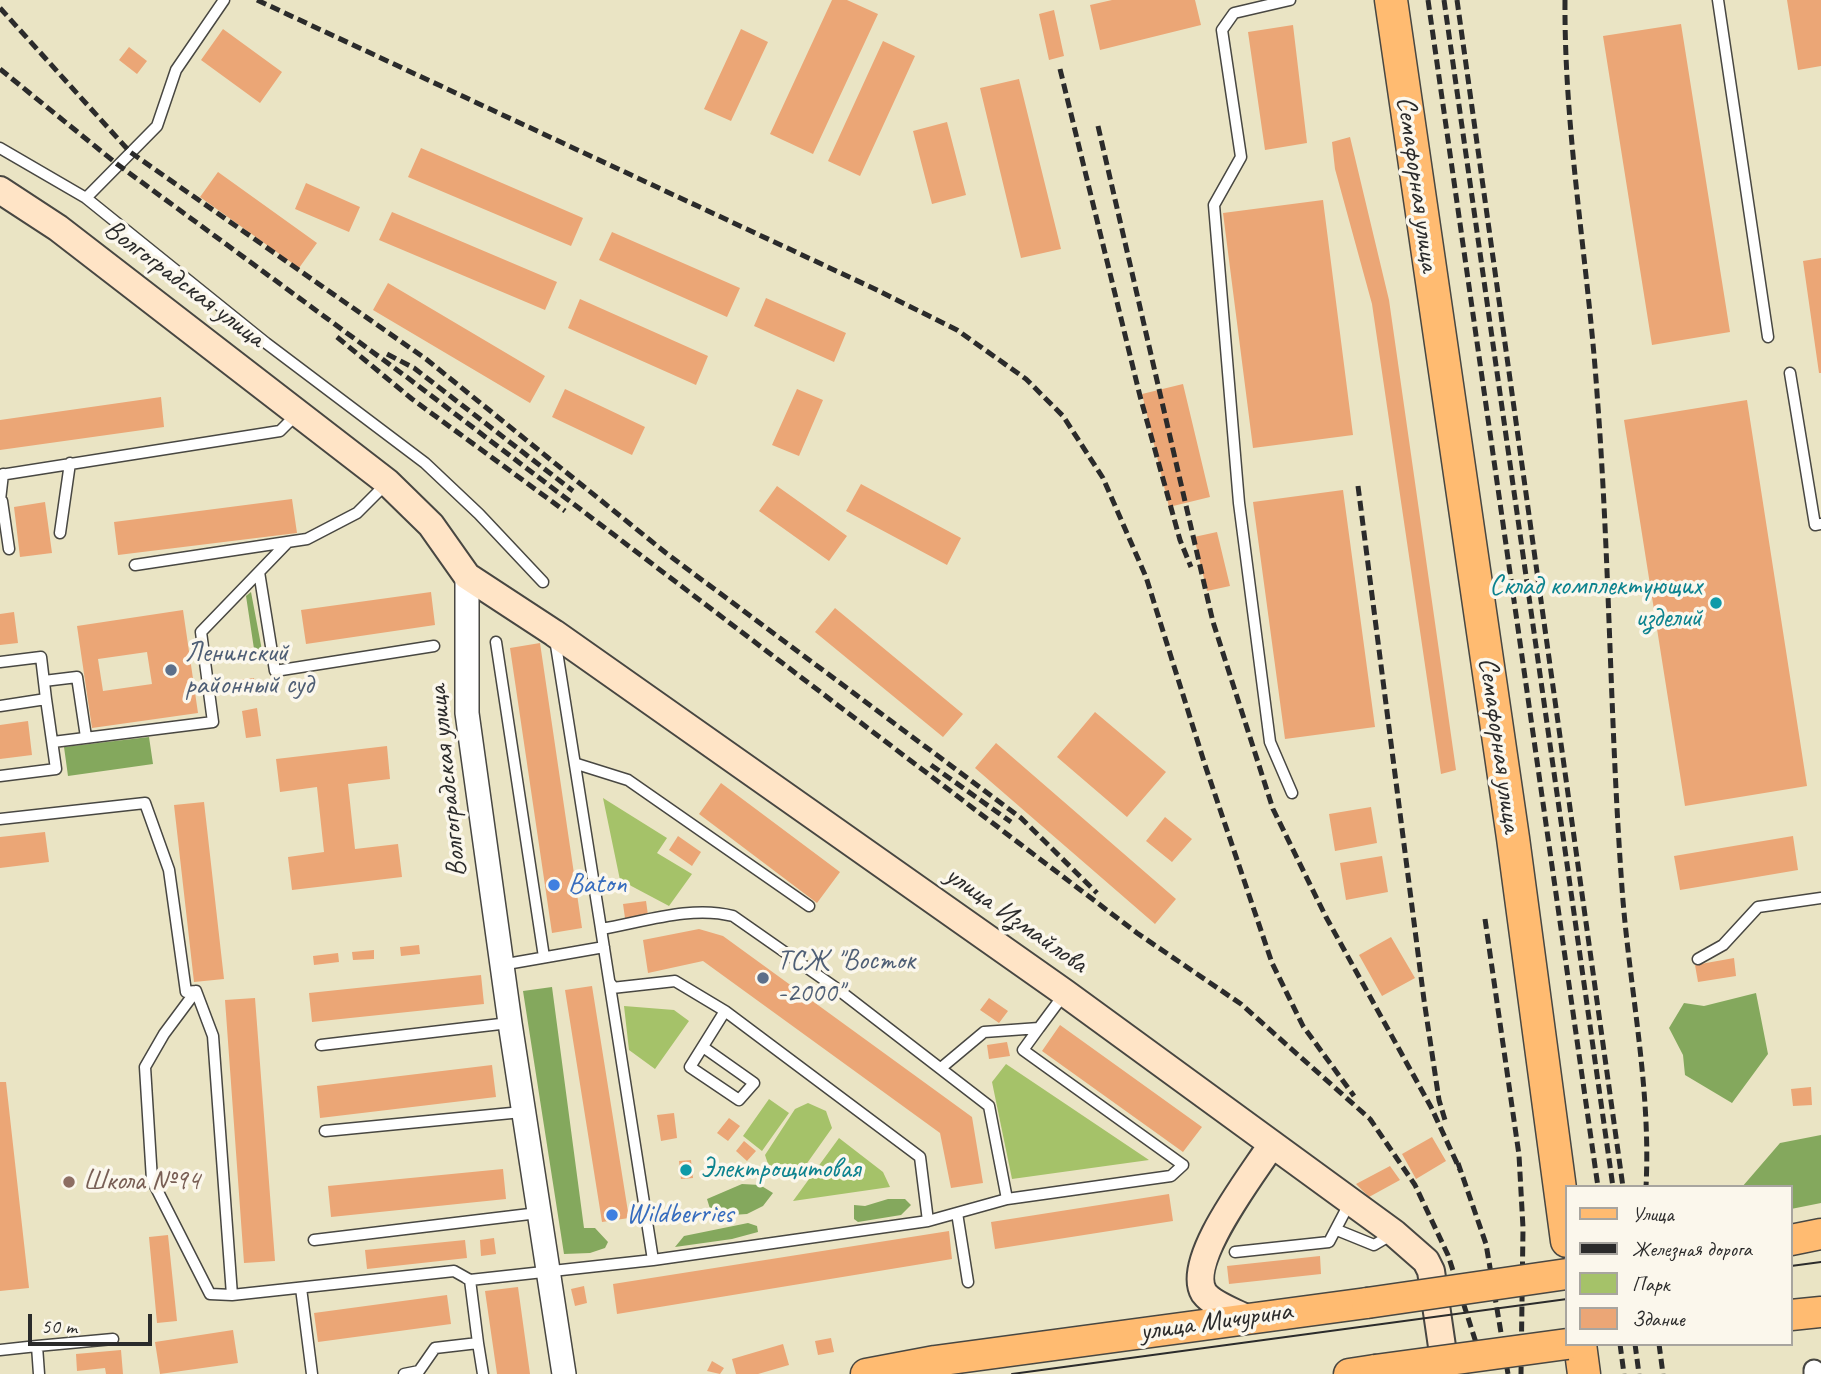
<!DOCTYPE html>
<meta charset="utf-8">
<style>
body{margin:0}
#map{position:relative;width:1821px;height:1374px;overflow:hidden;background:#eae4c4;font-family:Caveat,sans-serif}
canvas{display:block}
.legend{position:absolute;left:1565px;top:1185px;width:228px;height:161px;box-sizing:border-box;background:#fbf7ec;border:2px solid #a8a59f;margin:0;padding:9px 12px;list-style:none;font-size:21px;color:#2b2b2b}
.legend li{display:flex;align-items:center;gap:14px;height:35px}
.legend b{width:35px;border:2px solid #a8a59f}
.scale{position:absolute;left:28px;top:1314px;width:124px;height:32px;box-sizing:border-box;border:4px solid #2b2b2b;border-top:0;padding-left:9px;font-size:21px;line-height:24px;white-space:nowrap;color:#2b2b2b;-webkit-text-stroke:5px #fbf7ec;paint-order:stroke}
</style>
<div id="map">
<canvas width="1821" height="1374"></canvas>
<ul class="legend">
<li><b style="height:9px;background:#ffbb71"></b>Улица</li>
<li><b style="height:9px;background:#2b2b2b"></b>Железная дорога</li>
<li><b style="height:19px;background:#a5c269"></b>Парк</li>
<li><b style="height:19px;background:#eba676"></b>Здание</li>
</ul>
<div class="scale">50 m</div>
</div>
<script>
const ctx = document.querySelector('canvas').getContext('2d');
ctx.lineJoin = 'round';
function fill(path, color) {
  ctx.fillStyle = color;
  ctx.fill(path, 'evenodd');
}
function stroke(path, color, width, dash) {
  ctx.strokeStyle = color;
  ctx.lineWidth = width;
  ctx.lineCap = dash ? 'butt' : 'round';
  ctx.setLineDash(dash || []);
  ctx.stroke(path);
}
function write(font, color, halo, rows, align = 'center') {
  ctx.font = font + ' Caveat,sans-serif';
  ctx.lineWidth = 7;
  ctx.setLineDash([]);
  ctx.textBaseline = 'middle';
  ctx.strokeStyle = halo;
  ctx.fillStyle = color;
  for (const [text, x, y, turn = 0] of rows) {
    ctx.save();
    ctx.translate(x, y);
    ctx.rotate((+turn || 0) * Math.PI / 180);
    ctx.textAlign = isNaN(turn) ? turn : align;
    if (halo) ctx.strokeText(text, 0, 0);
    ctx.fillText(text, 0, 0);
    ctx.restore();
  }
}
fill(new Path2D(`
 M603,798l64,40 -10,15 35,21 -23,32 -49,-26z
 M624,1006l50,4 15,11 -34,48 -26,-19z
 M1006,1064l143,96 -137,19 -20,-97z
 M769,1099l20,14 -27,38 -19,-15z
 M808,1103l18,8 6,17 -34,48 -15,1 -14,-10 -4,-12 30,-46z
 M839,1138l44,34 7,15 -97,14z`), '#a5c269');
fill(new Path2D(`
 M251,592l13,69 -8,1 -10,-66z
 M149,737l4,27 -85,12 -4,-29z
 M552,987l32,241h11l13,14 -3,6 -15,5 -26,1 -41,-263z
 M1756,993l12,61 -36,49 -47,-28 -2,-20 -14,-27 15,-25 20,3z
 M1821,1135v68l-30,6v-22h-49l38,-44z
 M742,1184l18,1 13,8 -10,13 -16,8 -30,2 -6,-4 -4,-13z
 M888,1199h17l6,6 -10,10 -43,7 -4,-3v-14l11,1z
 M748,1223l9,3 1,6 -26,7 -57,8 9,-11z`), '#84a85d');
fill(new Path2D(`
 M832,0h15l31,14 -65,140 -43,-20z
 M1112,0h83l6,25 -101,25 -10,-45z
 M1787,0h34v66l-23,4z
 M1054,10l10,46 -15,4 -10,-46z
 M1681,24l49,308 -78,13 -49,-309z
 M1293,25l14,118 -42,7 -17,-118z
 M223,29l59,43 -22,31 -59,-43z
 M741,29l27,13 -37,79 -27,-12z
 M883,41l32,15 -55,120 -32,-15z
 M129,47l18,14 -10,13 -18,-14z
 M1019,79l42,170 -40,9 -41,-170z
 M947,122l19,73 -34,9 -19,-73z
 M1350,137l39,163 67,470 -15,4 -69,-470 -37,-135 -3,-27z
 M421,148l162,70 -12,28 -163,-69z
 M218,172l99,71 -18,25 -99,-71z
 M306,183l54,24 -11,25 -54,-23z
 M1323,200l30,235 -100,13 -30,-235z
 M392,212l165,70 -12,28 -166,-70z
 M612,232l128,56 -13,29 -128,-57z
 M1821,258v115h-2l-16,-112z
 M388,283l157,93 -15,27 -157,-93z
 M766,298l80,35 -12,29 -80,-36z
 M580,299l128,57 -12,29 -128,-57z
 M1183,384l27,113 -41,10 -27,-113z
 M565,389l80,38 -13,28 -80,-38z
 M797,389l26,11 -24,56 -27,-11z
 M161,397l3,30 -164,23v-30z
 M1747,400l60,386 -122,20 -61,-386z
 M861,484l100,54 -14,27 -101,-54z
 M777,486l70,50 -18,25 -70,-50z
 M1343,490l32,237 -90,12 -32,-237z
 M292,499l5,34 -179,22 -4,-33z
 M45,502l7,51 -32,4 -6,-50z
 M1217,532l13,54 -23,5 -13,-54z
 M431,592l4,33 -129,19 -5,-34z
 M835,608l128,106 -20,23 -128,-105z
 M183,610l15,103 -106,15 -15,-102zM147,652l5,32 -49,7 -5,-32z
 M14,612l4,31 -18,2v-31z
 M540,643l42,285 -30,5 -42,-285z
 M254,678l2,14 -15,2 -2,-14z
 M257,708l4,28 -15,2 -4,-27z
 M1095,712l71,60 -39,45 -70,-60z
 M28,721l4,34 -32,4v-34z
 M996,743l180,156 -21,25 -180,-156z
 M387,746l3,33 -42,5 7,65 43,-5 4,33 -110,13 -4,-33 36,-5 -7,-65 -37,5 -4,-33z
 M721,783l119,89 -23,31 -118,-89z
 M204,802l20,177 -30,3 -20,-177z
 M1371,807l6,36 -42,8 -6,-37z
 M1165,817l27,22 -20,23 -26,-21z
 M45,832l4,30 -49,6v-31z
 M678,836l23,16 -9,14 -23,-16z
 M1793,836l5,34 -118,20 -6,-34z
 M1382,856l6,36 -42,8 -6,-37z
 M646,901l2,14 -23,3 -2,-14z
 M699,929l24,7 249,181 11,66 -32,5 -11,-55 -237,-172 -55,12 -5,-33z
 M1391,937l24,41 -33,18 -23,-41z
 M419,945l1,9 -19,2 -1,-9z
 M374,950v9l-21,1 -1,-8z
 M338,953l1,9 -25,3 -1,-9z
 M1734,958l2,18 -38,6 -3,-17z
 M481,975l3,29 -172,18 -3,-29z
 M592,986l37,232 -27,4 -37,-232z
 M255,998l20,263 -31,2 -19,-263z
 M989,998l19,13 -9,12 -19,-13z
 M1060,1025l142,102 -19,25 -141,-101z
 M1007,1042l3,14 -21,3 -2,-14z
 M492,1065l4,32 -176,21 -3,-32z
 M0,1082h6l23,206 -29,3z
 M1811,1087l1,18 -19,1 -2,-17z
 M674,1113l3,25 -16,3 -4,-26z
 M729,1118l11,8 -12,15 -11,-8z
 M1432,1137l14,24 -30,18 -14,-25z
 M744,1141l12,10 -9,10 -11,-10z
 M691,1160l2,18 -12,1 -2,-18z
 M1390,1166l10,14 -31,17 -13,-13z
 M503,1169l3,30 -175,18 -3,-31z
 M1169,1194l4,27 -178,28 -4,-27z
 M949,1231l3,28 -335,55 -4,-30z
 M168,1235l9,86 -20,2 -8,-86z
 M494,1238l2,16 -15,2 -1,-16z
 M465,1240l2,18 -100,11 -2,-19z
 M1320,1256l1,18 -92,10 -2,-18z
 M584,1286l3,17 -12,3 -4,-17z
 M518,1287l12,87h-33l-12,-83z
 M447,1295l4,29 -133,18 -4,-29z
 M233,1330l5,33 -78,11 -5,-32z
 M831,1338l3,14 -16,3 -3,-14z
 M783,1344l6,21 -31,9h-22l-4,-15z
 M121,1350l2,24h-17l-1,-6 -28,3 -1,-17z
 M712,1361l12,7 -4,6 -13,-3z`), '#eba676');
const service = new Path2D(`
 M1290,0l-56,13 -12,17 19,127 -27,48 25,298 31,239 22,51
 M1718,0l50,337
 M0,148l86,50 180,145 159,120 54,51 64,68
 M86,198l71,-72 19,-56 48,-70
 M1790,373l25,152 6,-1
 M0,475l280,-44 17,-17
 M0,500l3,-26
 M2,501l7,48
 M60,533l10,-70
 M135,565l172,-26 50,-26 30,-30
 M259,572l16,99 159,-25
 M555,639l47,296
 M496,642l48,315
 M0,662l41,-5 5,42 -46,7
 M44,681l33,-4 9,60
 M53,742l160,-20 -12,-90 86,-89
 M577,764l51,16 181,126
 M0,776l56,-7 -10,-70
 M0,819l145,-16 24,67 17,122 10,-1 17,45 19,259 222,-24 16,9 183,-20 -52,-331c42,-7 90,-24 132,-13l103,72 153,118 18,93 -79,22
 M1698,959l25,-14 35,-38 63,-9
 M501,965l103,-18
 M611,984l1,4 63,-7 50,30 195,146 8,64 -275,39
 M196,991l-32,43 -19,33 7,113 58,114 22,1
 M321,1045l188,-22
 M703,1047l51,36 -15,17 -49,-33 35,-56
 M941,1068l43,-36 55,-4 26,-35
 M325,1131l197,-19
 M1007,1199l164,-23 12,-11 -160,-115 16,-22
 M957,1213l11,69
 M1337,1230l37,15 17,-10
 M314,1240l224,-27
 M1235,1252l94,-10 21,-40
 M301,1288l11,86
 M478,1343l5,31
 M37,1346l76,-7
 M0,1350l37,-4 2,28
 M404,1374l15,-3 16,-23 43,-5 -8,-63 -4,-2`);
const minor = new Path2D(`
 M1814,1370v4`);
const tertiary = new Path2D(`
 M467,576v137l43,310 54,351`);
const secondary = new Path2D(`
 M0,190l58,38 329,254 44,43 36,51 87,57 511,360 329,240 32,28 5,10 15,103
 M1246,1318c-13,-7 -33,-13 -42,-25 -20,-32 50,-120 68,-149`);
const primary = new Path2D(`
 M1791,1240l30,-6
 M1791,1315l30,-3
 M866,1374l69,-13 432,-58
 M1349,1374l26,-4`);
const trunk = new Path2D(`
 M1391,0l122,838 54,403
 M1580,1344l4,30`);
stroke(service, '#484742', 13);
stroke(minor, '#484742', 23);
stroke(tertiary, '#484742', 26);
stroke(secondary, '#484742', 30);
stroke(primary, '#484742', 33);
stroke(trunk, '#484742', 35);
stroke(service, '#fff', 10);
stroke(minor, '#fff', 19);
stroke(tertiary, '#fff', 23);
stroke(secondary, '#ffe4c6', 26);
stroke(primary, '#ffbb71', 30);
stroke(trunk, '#ffbb71', 32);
stroke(new Path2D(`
 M1791,1266l30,-4
 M1012,1374l555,-75`), '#2b2b2b', 2);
stroke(new Path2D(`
 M257,0l620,290 80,40 69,49 37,37 40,62 43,99 59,188 67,198 31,63 51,70
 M1428,0l170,1187
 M1444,0l169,1187
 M1457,0l166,1187
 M1565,0c-1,131 23,262 32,393 13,169 13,339 26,508 8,95 28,190 23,286
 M0,8l130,144 296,207 240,194 355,265 76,75
 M0,69l117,95 291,214 729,555 104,71 129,115 45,66 33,70 38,119
 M1060,69l80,327 40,144 11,27
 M1098,126l115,496 60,187 53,108 105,190 30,65
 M337,337l75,62 153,112
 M387,354l27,14 159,123
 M1358,486l66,514 15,100 6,20
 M931,765l80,57
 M1485,919l34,236 4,73 -2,146
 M1458,1163l28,81 22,130
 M1620,1344l4,30
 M1635,1344l4,30
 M1659,1344l4,30`), '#2b2b2b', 5, [10, 5]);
const primaryBridge = new Path2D(`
 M1367,1303l200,-29
 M1375,1370l192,-26`);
stroke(primaryBridge, '#484742', 33, []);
stroke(primaryBridge, '#ffbb71', 30);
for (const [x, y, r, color] of [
 [1716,603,7,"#0f9aa8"],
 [171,670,7,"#5c6f8a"],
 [554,885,7,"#3f7fe0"],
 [763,978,7,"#5c6f8a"],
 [686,1170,7,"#0f9aa8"],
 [69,1182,7,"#8d6e63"],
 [612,1215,7,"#3f7fe0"]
]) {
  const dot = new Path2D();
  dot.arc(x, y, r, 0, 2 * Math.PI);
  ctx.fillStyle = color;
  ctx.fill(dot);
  stroke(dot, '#fbf7ec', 2.5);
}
write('28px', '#2b2b2b', '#fbf7ec', [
 ["Семафорная улица",1417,184,82],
 ["Волгоградская улица",184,284,37],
 ["Семафорная улица",1499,745,82],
 ["Волгоградская улица",448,781,-96],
 ["улица Измайлова",1016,920,35],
 ["улица Мичурина",1216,1322,-8]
]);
write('28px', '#0d838f', '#fbf7ec', [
 ["Склад комплектующих",1702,587],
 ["изделий",1702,619],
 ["Электрощитовая",700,1170,"left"]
], 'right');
write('28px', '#4e5e75', '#fbf7ec', [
 ["Ленинский",185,654],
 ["районный суд",185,686],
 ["ТСЖ \"Восток",777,962],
 ["-2000\"",777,994]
], 'left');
write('28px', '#366cbe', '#fbf7ec', [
 ["Baton",568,885],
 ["Wildberries",626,1215]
], 'left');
write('28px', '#785e54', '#fbf7ec', [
 ["Школа №94",83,1182]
], 'left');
</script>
